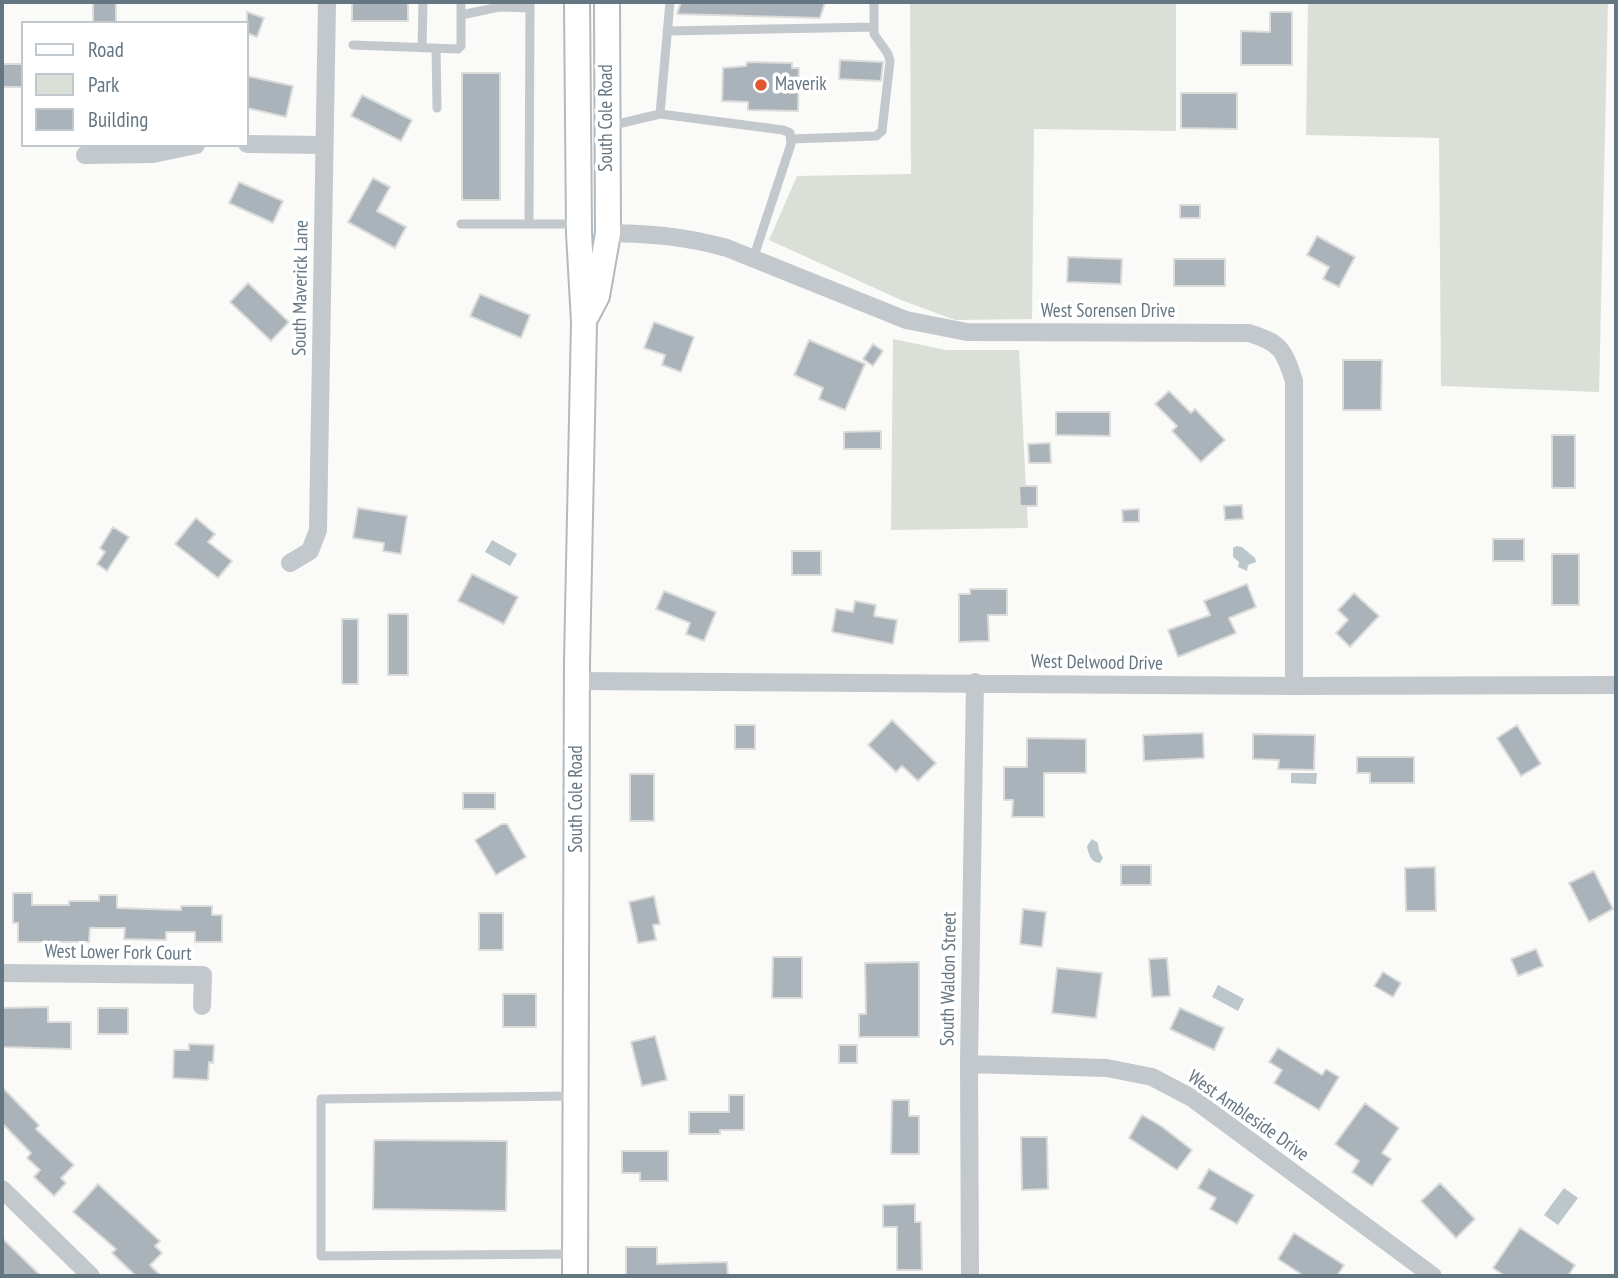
<!DOCTYPE html>
<style>
body{margin:0}
#map{position:relative;width:1618px;height:1278px;overflow:hidden;background:#fafaf8;font-family:"PT Sans Narrow",sans-serif}
canvas{display:block}
.frame{position:absolute;inset:0;border:4px solid #657683;pointer-events:none}
.legend{position:absolute;left:21px;top:21px;width:228px;height:126px;box-sizing:border-box;background:#fff;border:2px solid #c1c8cd;margin:0;padding:9px 12px;list-style:none;font-size:21px;color:#657683}
.legend li{display:flex;align-items:center;gap:14px;height:35px}
.legend b{width:35px;border:2px solid #c1c8cd}
</style>
<div id="map">
<canvas width="1618" height="1278"></canvas>
<div class="frame"></div>
<ul class="legend">
<li><b style="height:9px;background:#fff"></b>Road</li>
<li><b style="height:19px;background:#dadfd7"></b>Park</li>
<li><b style="height:19px;background:#aab3b9"></b>Building</li>
</ul>
</div>
<script>
const ctx = document.querySelector('canvas').getContext('2d');
ctx.lineJoin = 'round';
function fill(path, color) {
  ctx.fillStyle = color;
  ctx.fill(path, 'evenodd');
}
function stroke(path, color, width, dash) {
  ctx.strokeStyle = color;
  ctx.lineWidth = width;
  ctx.lineCap = dash ? 'butt' : 'round';
  ctx.setLineDash(dash || []);
  ctx.stroke(path);
}
function write(font, color, halo, rows, align = 'center') {
  ctx.font = font + ' "PT Sans Narrow",sans-serif';
  ctx.lineWidth = 7;
  ctx.setLineDash([]);
  ctx.textBaseline = 'middle';
  ctx.strokeStyle = halo;
  ctx.fillStyle = color;
  for (const [text, x, y, turn = 0] of rows) {
    ctx.save();
    ctx.translate(x, y);
    ctx.rotate((+turn || 0) * Math.PI / 180);
    ctx.textAlign = isNaN(turn) ? turn : align;
    if (halo) ctx.strokeText(text, 0, 0);
    ctx.fillText(text, 0, 0);
    ctx.restore();
  }
}
fill(new Path2D(`
 M910,2h266v129l-142,-2 -2,190 -77,1 -54,-20 -132,-60 28,-64 114,-2z
 M1308,2h300l-9,390 -158,-6 -2,-248 -133,-3z
 M893,339l53,11h73l9,178 -137,2z`), '#dadfd7');
fill(new Path2D(`
 M492,540l25,14 -7,12 -25,-14z
 M1236,546l6,1 13,11 1,4 -8,3 -1,6 -9,-4 1,-5 -6,-5v-9z
 M1291,773h26l-1,11 -25,-1z
 M1092,839l6,4 1,8 4,7 -3,5c-9,0 -12,-10 -13,-17z
 M1218,985l26,14 -6,12 -26,-14z
 M1564,1188l14,10 -20,27 -14,-10z`), '#bbc7cb');
const building = new Path2D(`
 M93,2h23v21h-23z
 M352,2h56v19h-56z
 M681,2h144l-5,16 -143,-4z
 M247,12l17,6 -7,19 -10,-4z
 M1270,12h22v53h-51v-34l29,1z
 M840,60l43,2 -2,19 -42,-2z
 M747,62l45,1v5h7l-1,43 -50,-1v-8l-26,-1 1,-33 23,-2z
 M2,64h21v23h-21z
 M462,73h38v127h-38z
 M247,76l46,10 -7,31 -39,-9z
 M1181,93h56v36l-56,-1z
 M362,95l50,25 -11,21 -50,-25z
 M373,178l17,9 -13,24 29,16 -11,21 -47,-26z
 M239,182l44,19 -10,22 -44,-20z
 M1180,205h20v13h-20z
 M1317,236l38,21 -16,30 -16,-8 6,-12 -22,-12z
 M1068,257l54,2 -1,25 -54,-2z
 M1174,259h51v27h-51z
 M248,283l41,39 -18,19 -41,-39z
 M480,294l50,21 -9,23 -51,-22z
 M654,322l40,15 -13,35 -19,-7 3,-10 -21,-7z
 M809,340l56,24 -20,46 -26,-11 4,-11 -29,-13z
 M873,344l10,7 -10,15 -10,-7z
 M1343,360h39l-1,50h-38z
 M1169,391l22,22 4,-4 30,31 -24,22 -29,-31 5,-5 -22,-22z
 M1056,412h54v24l-54,-1z
 M881,431v18h-37v-17z
 M1552,435h23v53h-23z
 M1050,443l1,20h-22l-1,-19z
 M1019,486h18v20h-17z
 M1242,505l1,14 -18,1 -1,-14z
 M358,508l49,8 -6,38 -18,-3 1,-8 -31,-5z
 M1139,509v13h-16l-1,-12z
 M196,518l19,16 -7,8 24,19 -14,17 -43,-34z
 M113,527l16,10 -22,34 -10,-7 8,-12 -5,-4z
 M1493,539h31v22h-31z
 M792,551h29v24h-29z
 M1552,554h27v51h-27z
 M472,574l46,23 -14,27 -46,-23z
 M1247,584l9,23 -27,11 7,15 -58,24 -10,-27 42,-15 -6,-14z
 M970,589h37v26h-19l1,26 -30,1v-48h11z
 M664,591l52,21 -12,29 -18,-7 4,-11 -34,-14z
 M1354,593l25,23 -29,31 -14,-14 12,-13 -10,-10z
 M855,601l21,4 -2,11 23,4 -4,24 -61,-12 4,-23 17,3z
 M388,614h20v61h-20z
 M342,619h16v65h-16z
 M892,720l44,43 -18,18 -16,-15 -6,6 -28,-27z
 M735,725h20v24h-20z
 M1517,725l24,39 -20,12 -24,-38z
 M1203,733l1,25 -60,3 -1,-26z
 M1253,734l62,1 -1,35 -36,-1 1,-9 -26,-1z
 M1027,738l59,1v34h-42v44h-32l1,-17h-9v-33h23z
 M1357,757h57v26h-44v-10h-13z
 M630,774h24v47h-24z
 M463,793h32v16h-32z
 M502,824h5l19,33 -30,18 -21,-35z
 M1121,865h30v20h-30z
 M1435,867l1,44h-30l-1,-43z
 M1594,871l19,38 -24,13 -20,-39z
 M13,893h19v12h37v-4h30v-6h18v13l64,2v-4h31v9h10v27h-27v-10h-29v8l-42,-1 1,-11h-35l-1,14h-71v-19h-5z
 M654,896l6,28 -7,1 3,15 -18,3 -9,-41z
 M1023,909l23,3 -4,35 -22,-3z
 M479,913h24v37h-24z
 M1536,949l7,17 -25,10 -7,-17z
 M773,957h29v41h-30z
 M1167,958l3,38 -18,1 -3,-38z
 M919,962v75h-60v-23h7l-1,-51z
 M1057,968l45,5 -6,45 -44,-5z
 M1383,972l18,11 -8,14 -19,-11z
 M503,994h33v33h-33z
 M48,1007v15h23v27l-69,-2v-39z
 M98,1008h30v26h-30z
 M1180,1008l44,20 -10,22 -44,-21z
 M655,1036l12,44 -25,6 -11,-44z
 M189,1044l25,1 -1,18 -4,-1 -1,18 -35,-2 1,-28h15z
 M839,1045h18v18h-18z
 M1278,1048l44,27 4,-6 13,8 -20,33 -45,-27 8,-13 -13,-8z
 M2,1087l37,38 -3,4 38,36 -13,13 5,5 -12,13 -20,-19 6,-7 -13,-12 4,-5 -29,-30z
 M729,1095h15v35h-24v4h-31v-22h40z
 M892,1100h17v16h10v38h-28z
 M1365,1103l34,25 -17,25 9,6 -19,27 -20,-14 7,-11 -24,-17z
 M1142,1115l19,11 31,24 -15,20 -48,-32z
 M1021,1137h26l1,52 -26,1z
 M374,1140l133,1 -1,70 -133,-2z
 M622,1151h46v30h-28v-8h-18z
 M1209,1169l45,26 -17,29 -27,-15 6,-11 -18,-10z
 M1440,1183l35,36 -19,19 -35,-37z
 M98,1184l62,57 -5,5 7,7 -12,12 11,11h-25l-24,-23 4,-4 -43,-37z
 M915,1204v18h6l1,48h-25v-43h-14v-22z
 M1520,1228l55,37 -7,11h-63l-12,-8z
 M1294,1233l50,32 -7,11h-33l-26,-17z
 M2,1238l39,38h-39z
 M626,1247h31v17l70,-2 1,14h-102z`);
fill(building, '#aab3b9');
stroke(building, '#dcdcda', 2);
const secondary = new Path2D(`
 M587,315l10,-19 11,-63 -1,-231
 M575,1276l2,-614 7,-340 -5,-89 -2,-231`);
stroke(secondary, '#b3babf', 28);
stroke(new Path2D(`
 M461,15l38,-8 31,1
 M667,31l207,-4
 M353,45l105,4 3,-3v-44
 M422,48l1,-46
 M436,48l1,60
 M660,114l10,-112
 M609,126l51,-12 123,16 7,3 1,11 -38,115
 M792,139l84,-3 6,-5 8,-70 -2,-7 -14,-20v-32
 M461,224h116
 M529,224l1,-222
 M573,1254l-252,2v-157l253,-3`), '#c3c8cc', 9);
stroke(new Path2D(`
 M247,144l77,1
 M85,155l68,-1 43,-9
 M608,233c46,1 75,3 119,15l179,72 61,12 282,1c32,10 35,17 45,48v305
 M290,563l20,-12 8,-21 9,-528
 M577,681l717,5 322,-1
 M2,973l201,2 -1,31
 M969,1064l138,4 45,9 40,21 241,178
 M2,1189l89,87
 M970,1276l-1,-212 6,-382`), '#c3c8cc', 18);
stroke(secondary, '#fff', 24);
for (const [x, y, r, color] of [
 [761,85,7,"#e4572e"]
]) {
  const dot = new Path2D();
  dot.arc(x, y, r, 0, 2 * Math.PI);
  ctx.fillStyle = color;
  ctx.fill(dot);
  stroke(dot, '#fff', 2.5);
}
write('19px', '#657683', '#fff', [
 ["Maverik",775,85]
], 'left');
write('19px', '#657683', '#fff', [
 ["South Cole Road",607,118,-90],
 ["South Maverick Lane",301,288,-89],
 ["West Sorensen Drive",1108,312],
 ["West Delwood Drive",1097,663,1],
 ["South Cole Road",577,799,-90],
 ["West Lower Fork Court",118,953,1],
 ["South Waldon Street",949,979,-89],
 ["West Ambleside Drive",1248,1116,35]
]);
</script>
